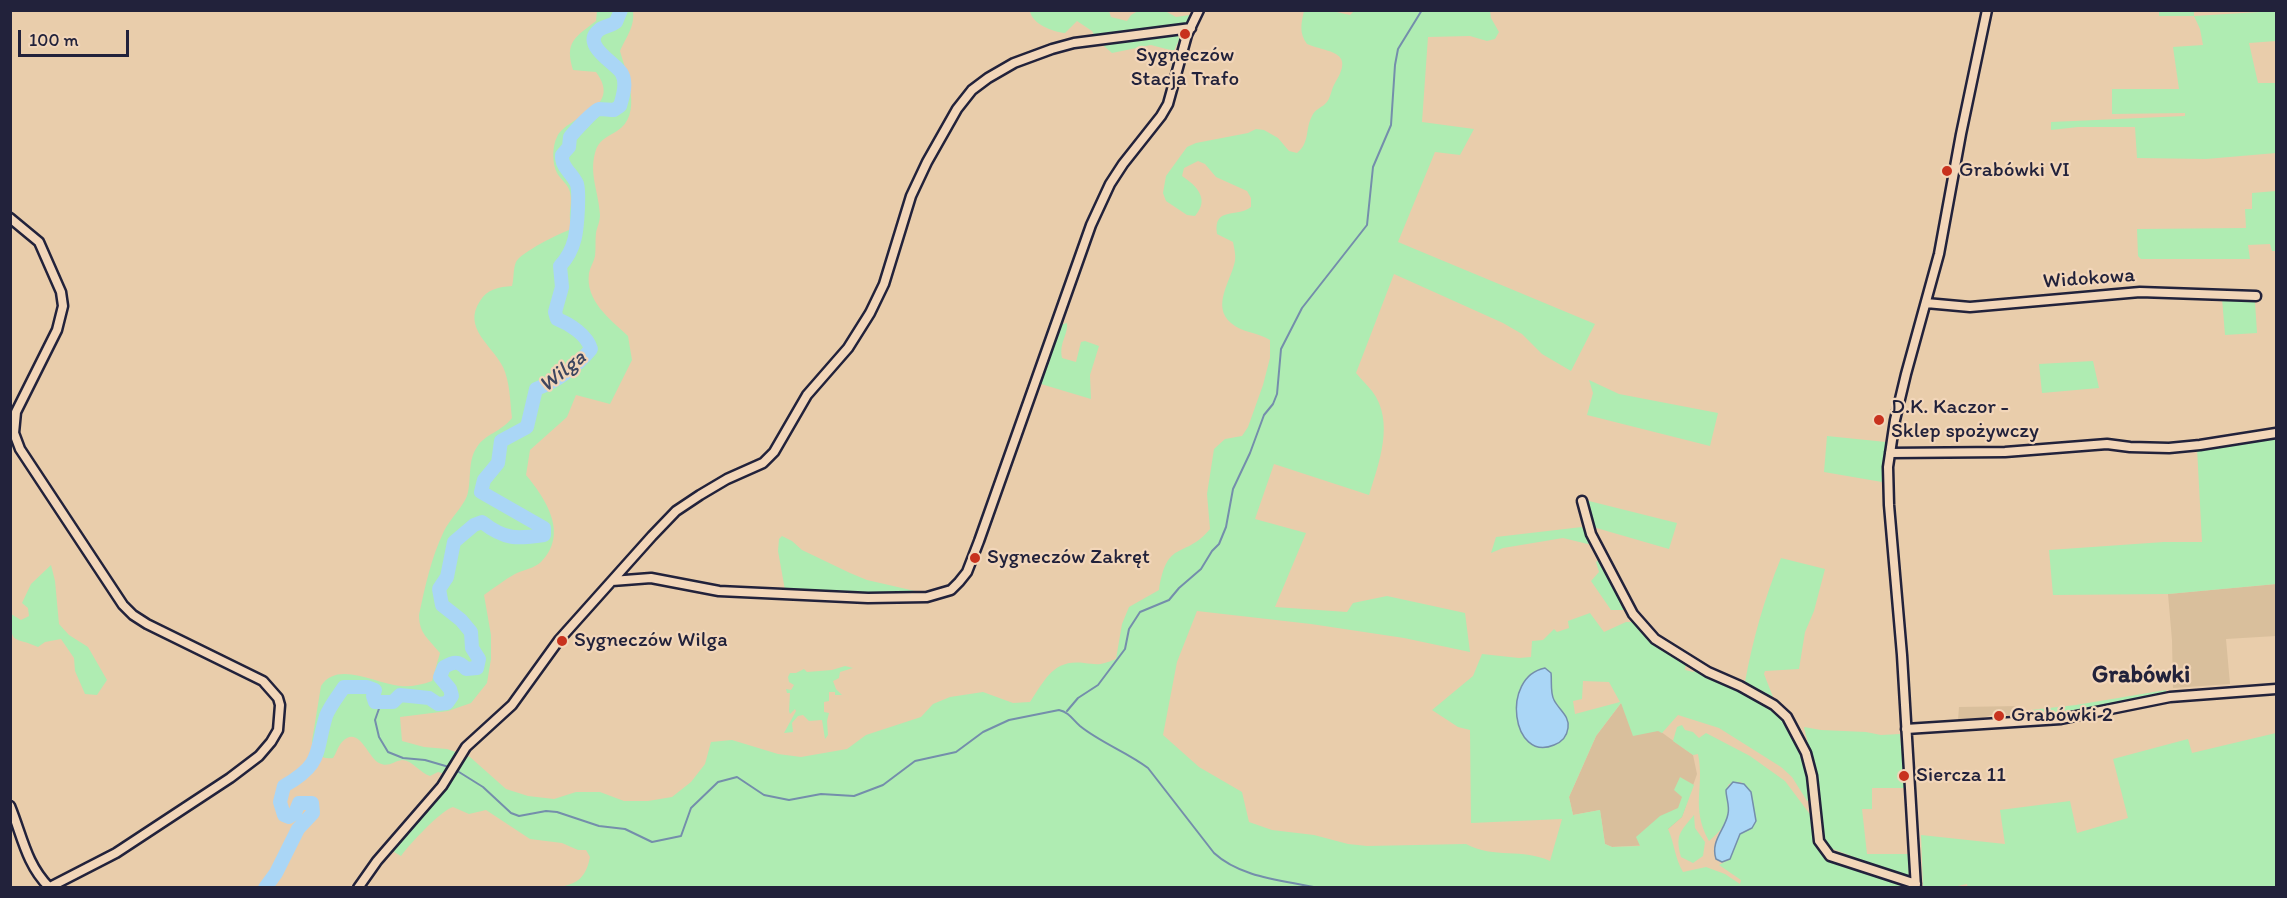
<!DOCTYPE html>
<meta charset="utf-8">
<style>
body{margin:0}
#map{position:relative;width:2287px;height:898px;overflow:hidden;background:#e9cdab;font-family:Itim,sans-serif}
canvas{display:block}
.frame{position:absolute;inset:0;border:12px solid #22223b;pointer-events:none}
.scale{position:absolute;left:18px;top:30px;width:111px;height:27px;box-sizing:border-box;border:3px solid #22223b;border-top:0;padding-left:8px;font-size:18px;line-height:21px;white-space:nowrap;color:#22223b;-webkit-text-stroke:4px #f2d6b9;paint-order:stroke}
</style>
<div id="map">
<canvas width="2287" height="898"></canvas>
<div class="frame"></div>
<div class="scale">100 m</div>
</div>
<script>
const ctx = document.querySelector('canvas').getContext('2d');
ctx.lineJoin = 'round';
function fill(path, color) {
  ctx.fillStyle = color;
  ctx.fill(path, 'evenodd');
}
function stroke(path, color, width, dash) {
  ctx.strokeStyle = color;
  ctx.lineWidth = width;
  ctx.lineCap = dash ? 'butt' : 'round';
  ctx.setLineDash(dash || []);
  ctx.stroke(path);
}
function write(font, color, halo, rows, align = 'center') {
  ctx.font = font + ' Itim,sans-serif';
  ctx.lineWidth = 4.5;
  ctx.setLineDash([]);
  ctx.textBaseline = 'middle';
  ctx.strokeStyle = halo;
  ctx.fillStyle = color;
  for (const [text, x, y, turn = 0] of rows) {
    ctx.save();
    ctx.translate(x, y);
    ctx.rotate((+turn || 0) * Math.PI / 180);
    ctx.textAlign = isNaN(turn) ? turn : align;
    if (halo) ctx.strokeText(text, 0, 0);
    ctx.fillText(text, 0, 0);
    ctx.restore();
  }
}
fill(new Path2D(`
 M2276,584v52l-50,3 4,45 -57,4 -1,-48 -4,-46z
 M1621,703l72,52 4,19 -15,43 -32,28 -38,2 -7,-3 -5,-34 -27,5 -4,-18 27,-61z
 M2021,706l1,9h-30l-13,4 -21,1 1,-13z`), '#d9bf9c');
fill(new Path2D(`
 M1355,10l135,1 1,7 8,14 -4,7 -8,2 -17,-5 -42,1 -6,85 52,7 -14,26 -25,-3 -37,90 197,82 -24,47 -29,-17 -20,-20 -19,-11 -109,-49 -38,99c5,6 11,12 16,18 23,30 7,72 -3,104l-95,-31 -19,55 51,14 -31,74 72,5 6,-9 34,-7 78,17 5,39 -66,-14 -93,-14 -114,-13 -20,51 -14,73 36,32 43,25 7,30 23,8 42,5 34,9 19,2 99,-2c28,15 57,4 84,17l12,-42 -91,4 -1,-93 -12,-3 -26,-17 41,-34 9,-22 37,4 12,-1 1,-16 11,-1 11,-11 3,3 12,-4 -1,-7 22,-8 14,19 22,-10h9l51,40 -1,8 9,2 2,-3c40,17 87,33 105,76 7,16 8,37 12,54l-6,2 -15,-24 -11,-10 -62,-39 -41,-13 -16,18 -4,-2 -25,5 -12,-33 -25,33 -27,61 4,18 27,-5 5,34 7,3 28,-1 -4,-9 24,-21 18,-8 4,-11 -8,-7 6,-13 14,8 -12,32 -14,12c7,16 6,27 15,43l23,-5 19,7 15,10 1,-4 -22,-15 11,-6 10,-25 14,-9 2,-4 -5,-29 -10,-10 -12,2c-4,8 -2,11 -1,19 3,17 -8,29 -19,38 -19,-35 -4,-52 -11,-87l-5,1 -20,-14 4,-14 5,-2 3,5 8,2 6,6 7,-5 44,23 35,25 27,36 6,25 11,16 35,11 42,18h-1347c19,-3 27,-10 31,-30l-4,-7h-8l-16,-7 -32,-4 -44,-29 -17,4 -16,-7c-13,4 -43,37 -52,49l-7,-4 2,-8 49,-56 1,-14 -8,-2 -8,4c-10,-3 -18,-16 -28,-16 -8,1 -14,8 -23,3 -11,-5 -20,-39 -37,-21 -4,4 -6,12 -9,16 -12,2 -19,-5 -21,-17l9,-55c16,-26 56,-2 79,0 10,1 22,-1 32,-5l8,-28c-11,-14 -21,-19 -21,-38 6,-28 12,-57 25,-84 6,-12 18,-23 23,-35 5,-15 0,-35 10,-49 8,-13 24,-15 35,-29 -2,-17 -2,-36 -9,-51 -11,-22 -41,-39 -23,-66 7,-12 19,-14 32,-15 2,-7 1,-17 4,-24 4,-9 45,-30 56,-33 -5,-16 1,-24 -2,-37 -2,-8 -9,-12 -13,-19 -5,-9 -5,-27 0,-36 10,-22 67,-27 39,-65l-23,-2c-9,-29 3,-33 23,-49l1,-10h36c2,16 -7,26 -13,40 7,24 23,64 -3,80 -10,6 -19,9 -22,22 -6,22 4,40 5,62 0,7 -3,12 -4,18 -1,7 0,15 -1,23 -1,6 -5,11 -6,17 -4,28 21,46 39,63l4,24 -22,44 -34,-9 -9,22 -37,33 -4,25c20,24 43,59 15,87 -6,6 -18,8 -26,12 -11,6 -21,14 -31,21l7,40v24l-4,24 -16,20 -23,8 -48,6 2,24 22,6 23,2 23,8 36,32 22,7 26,3 22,-7h24l24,9h24l24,-4 19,-15 14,-18 6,-22 21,-2 46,14 23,3 46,-8 19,-14 55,-18 12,-13 17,-7 33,-5 30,11 17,-1c15,-22 23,-43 54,-39 15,2 17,2 32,-4l6,-35 7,-17 30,-17c8,-52 25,-30 51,-61l-3,-35 7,-45 11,-10 17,-3 6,-9 15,-42 7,-27v-18c-12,-8 -28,-7 -39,-17 -20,-17 0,-42 4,-62 1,-7 -1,-13 -2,-19l-16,-8c-4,-28 20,-16 34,-27v-9l-4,-7 -31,-14 -11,-13 -7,-3 -14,7 -2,8c15,10 28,23 13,40l-8,-1 -21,-14 -3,-8 3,-17 21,-29 9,-4 52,-10 8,-4 8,1 14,8 11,13 8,2c13,-10 8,-24 15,-37 3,-7 9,-8 13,-12 6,-5 6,-15 10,-21 21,-33 -7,-30 -28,-39 -8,-11 -6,-20 -3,-33h28l18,4zM1583,681l26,1 11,20 -45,12 -2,-13 9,-2z
 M1030,11h79l2,6 16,4 4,-6 7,-4h27l11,6 14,-2 -16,36 -23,-6 -39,8 -15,-13 -5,-9 -15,-10 -12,12c-12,-1 -33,-9 -35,-22z
 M2159,11h35v5l82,-5v30l-27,2 9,40h18v70l-70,6 -69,-1 -2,-31h-57l-27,3v-8l134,-6v-3l-73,1v-25h67l-6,-42 30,-2 -3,-16 -6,-13h-35z
 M2276,191v60h-4l-2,-7 -22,1 2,14h-109l-3,-3 -1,-27 109,-1 -1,-19h7v-16z
 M2222,298h30l3,4 2,31 -32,2z
 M1067,323c1,13 -8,19 -5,35l14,4 5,-20 4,-1 14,5 -9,29 1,24 -50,-15 19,-59z
 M2093,361l6,27 -57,5 -3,-29z
 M1589,380l30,14 99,19 -8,33 -123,-31 6,-22z
 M1827,436l59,6 -4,40 -58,-10z
 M2276,436v148l-108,10 -115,1 -4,-45 115,-8h38l-5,-94z
 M1585,500l92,23 -8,26 -76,-22z
 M1582,527l10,18 -29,-7 -60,10 -12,5 5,-16z
 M782,536l10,5 10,9 48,23 17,7 48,11v4l-42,1 -88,-6 -7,-39 1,-12z
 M1781,558l44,11 -11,42 -9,21 -6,37 -34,2 -1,3 9,23 -28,-15c8,-43 19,-83 36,-124z
 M1600,559l29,51h-18l-20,-29 8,-9 -3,-10z
 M51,565l4,16 4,43 10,11 19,12 19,33 -10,15 -12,-1 -10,-23 -1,-13 -13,-19 -16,3 -7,5c-24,-11 -28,-1 -27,-33l10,6 8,-4 -1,-8 -6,-5 9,-19z
 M845,666l8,2 -13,4 -1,6 -6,3 3,8 6,6h-7v-3h-6v9l-5,1v10l5,1 -2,8 1,14 -3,4 -3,-19 -13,1 -6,-6 -5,1 -6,7 1,9 -9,1 12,-22 -1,-2 -5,5 -1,-3 1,-18h-3l-1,-4 5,1 3,-5 -5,-3 -1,-5 2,-4h6l8,-4 3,3 25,-2z
 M2166,690v2l-3,1 -57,12 -75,12v-7l45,-5z
 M1804,727l17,3 45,2 15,3 19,-1 5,54h-33v21h-10l5,45h41l1,24 -84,-32 -5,-9 -2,-50z
 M2276,733v154l-308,1 -1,-4 -14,3h-30l-2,-52 84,9 -5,-34 70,-9 7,32 51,-15 -15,-59 75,-20 4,14z
 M1694,815l1,13 10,14 -2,14 -10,7 -12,-6c-6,-22 -1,-25 13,-42z`), '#afecb2');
const water = new Path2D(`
 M1545,668l6,5c1,8 -1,20 3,27 5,10 16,16 14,28 -1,8 -6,14 -14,17 -42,18 -54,-68 -9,-77z
 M1733,782l11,2 7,8 5,29 -4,7 -12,6 -10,25 -8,3 -6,-3c-6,-18 9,-29 12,-45 2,-8 -2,-16 -2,-24z`);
fill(water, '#aad6f6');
stroke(water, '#748eab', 1.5);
stroke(new Path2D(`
 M381,703l-6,17 4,17 9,15 15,6 22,2 24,7
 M1067,711l11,-13 20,-13 27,-36 4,-20 11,-17 29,-12 10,-12 22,-19 11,-18 7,-7 7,-17 7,-38 17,-36 14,-38 9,-11 4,-10 4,-45 21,-41 65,-83 6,-58 18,-42 4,-60 3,-16 24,-39
 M459,772l24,15 28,26 8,3 27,-5 11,1 42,14 26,3 27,13 29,-6 10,-28 27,-26 19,-5 27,18 25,5 32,-6 33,2 29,-11 32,-24 41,-9 27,-20 26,-12 50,-10c10,2 14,10 21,16 21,17 47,26 68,42l66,85c27,25 69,27 104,35
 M1399,888h14`), '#748eab', 2);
stroke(new Path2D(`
 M265,888l11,-15 22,-44 15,-16 -1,-10h-13l-4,10 -6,4 -5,-2 -4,-13 4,-16c39,-22 31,-33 42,-70 4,-10 12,-20 18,-29h23l8,3 -2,6 2,6h18l7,-7 29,3 9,6 9,-1 5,-7 -2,-7 -10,-12 4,-10c9,-5 15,-7 22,2l11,-1 2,-9 -7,-11 -1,-16 -10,-12 -19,-15 -3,-16 8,-12 7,-35 20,-17 8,-3c23,18 35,17 62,13v-7l-63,-36 3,-12 14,-17 3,-22 26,-14 9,-38c21,-8 41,-23 55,-40 -4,-14 -21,-25 -34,-30l-2,-7 7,-25 -2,-21c16,-17 17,-36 18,-58 0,-7 1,-17 -1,-24 -5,-11 -16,-17 -15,-29l7,-8 1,-10c4,-5 24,-27 29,-28 4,0 11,1 15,1l6,-4c3,-10 7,-23 2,-32 -4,-10 -42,-28 -23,-44 5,-4 12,-4 17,-8l5,-12`), '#aad6f6', 14);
const minor = new Path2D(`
 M10,218l29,24 22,50 2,14 -6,24 -41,82 -2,21 6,16 103,156 10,10 14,9 116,57 15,17 2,7 -2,25 -7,12 -12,14 -29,22 -114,75 -68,35
 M1926,303l44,4 170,-15 116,4
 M1890,453l115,-1 102,-8 23,3 39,1 31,-3 76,-12
 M1582,501l9,33 42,80 22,25 53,33 32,14 34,19 13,12 19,36 6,23 7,65 11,15 86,28
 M612,581l39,-3 68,13 149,7 59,-1 24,-7 8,-8 8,-10 12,-31 112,-316 19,-41 13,-20 38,-48 7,-12 19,-69 12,-25
 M1906,729l155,-10 109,-22 106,-8
 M10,806c12,29 16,58 39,81
 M358,888l19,-27 65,-75 24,-39 46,-42 47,-65 93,-104 24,-25 24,-16 27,-16 36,-16 11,-11 33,-57 41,-47 22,-35 14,-29 27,-88 16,-34 30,-53 15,-19 16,-12 26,-15 38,-14 22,-6 117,-15
 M1916,888l-14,-233 -13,-150 -1,-38 7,-47 11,-46 33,-120 22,-120 26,-124`);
stroke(minor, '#22223b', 13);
stroke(minor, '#f2d6b9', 8);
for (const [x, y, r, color] of [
 [1185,34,6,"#c8321e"],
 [1947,171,6,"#c8321e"],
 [1879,420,6,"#c8321e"],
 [975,558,6,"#c8321e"],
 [562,641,6,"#c8321e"],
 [1999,716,6,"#c8321e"],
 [1904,776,6,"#c8321e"]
]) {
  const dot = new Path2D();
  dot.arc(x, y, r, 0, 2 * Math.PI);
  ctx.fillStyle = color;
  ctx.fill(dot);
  stroke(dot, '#f2d6b9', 2);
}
write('21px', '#22223b', '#f2d6b9', [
 ["Sygneczów",1185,56,"center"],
 ["Stacja Trafo",1185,80,"center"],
 ["Grabówki VI",1959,171],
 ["D.K. Kaczor -",1891,408],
 ["Sklep spożywczy",1891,432],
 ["Sygneczów Zakręt",987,558],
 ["Sygneczów Wilga",574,641],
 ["Grabówki 2",2011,716],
 ["Siercza 11",1916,776]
], 'left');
write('21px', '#22223b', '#f2d6b9', [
 ["Widokowa",2089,279,-4]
]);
write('italic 22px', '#3d4660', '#f2d6b9', [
 ["Wilga",563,372,-39]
]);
write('bold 24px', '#22223b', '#f2d6b9', [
 ["Grabówki",2141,676]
]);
</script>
